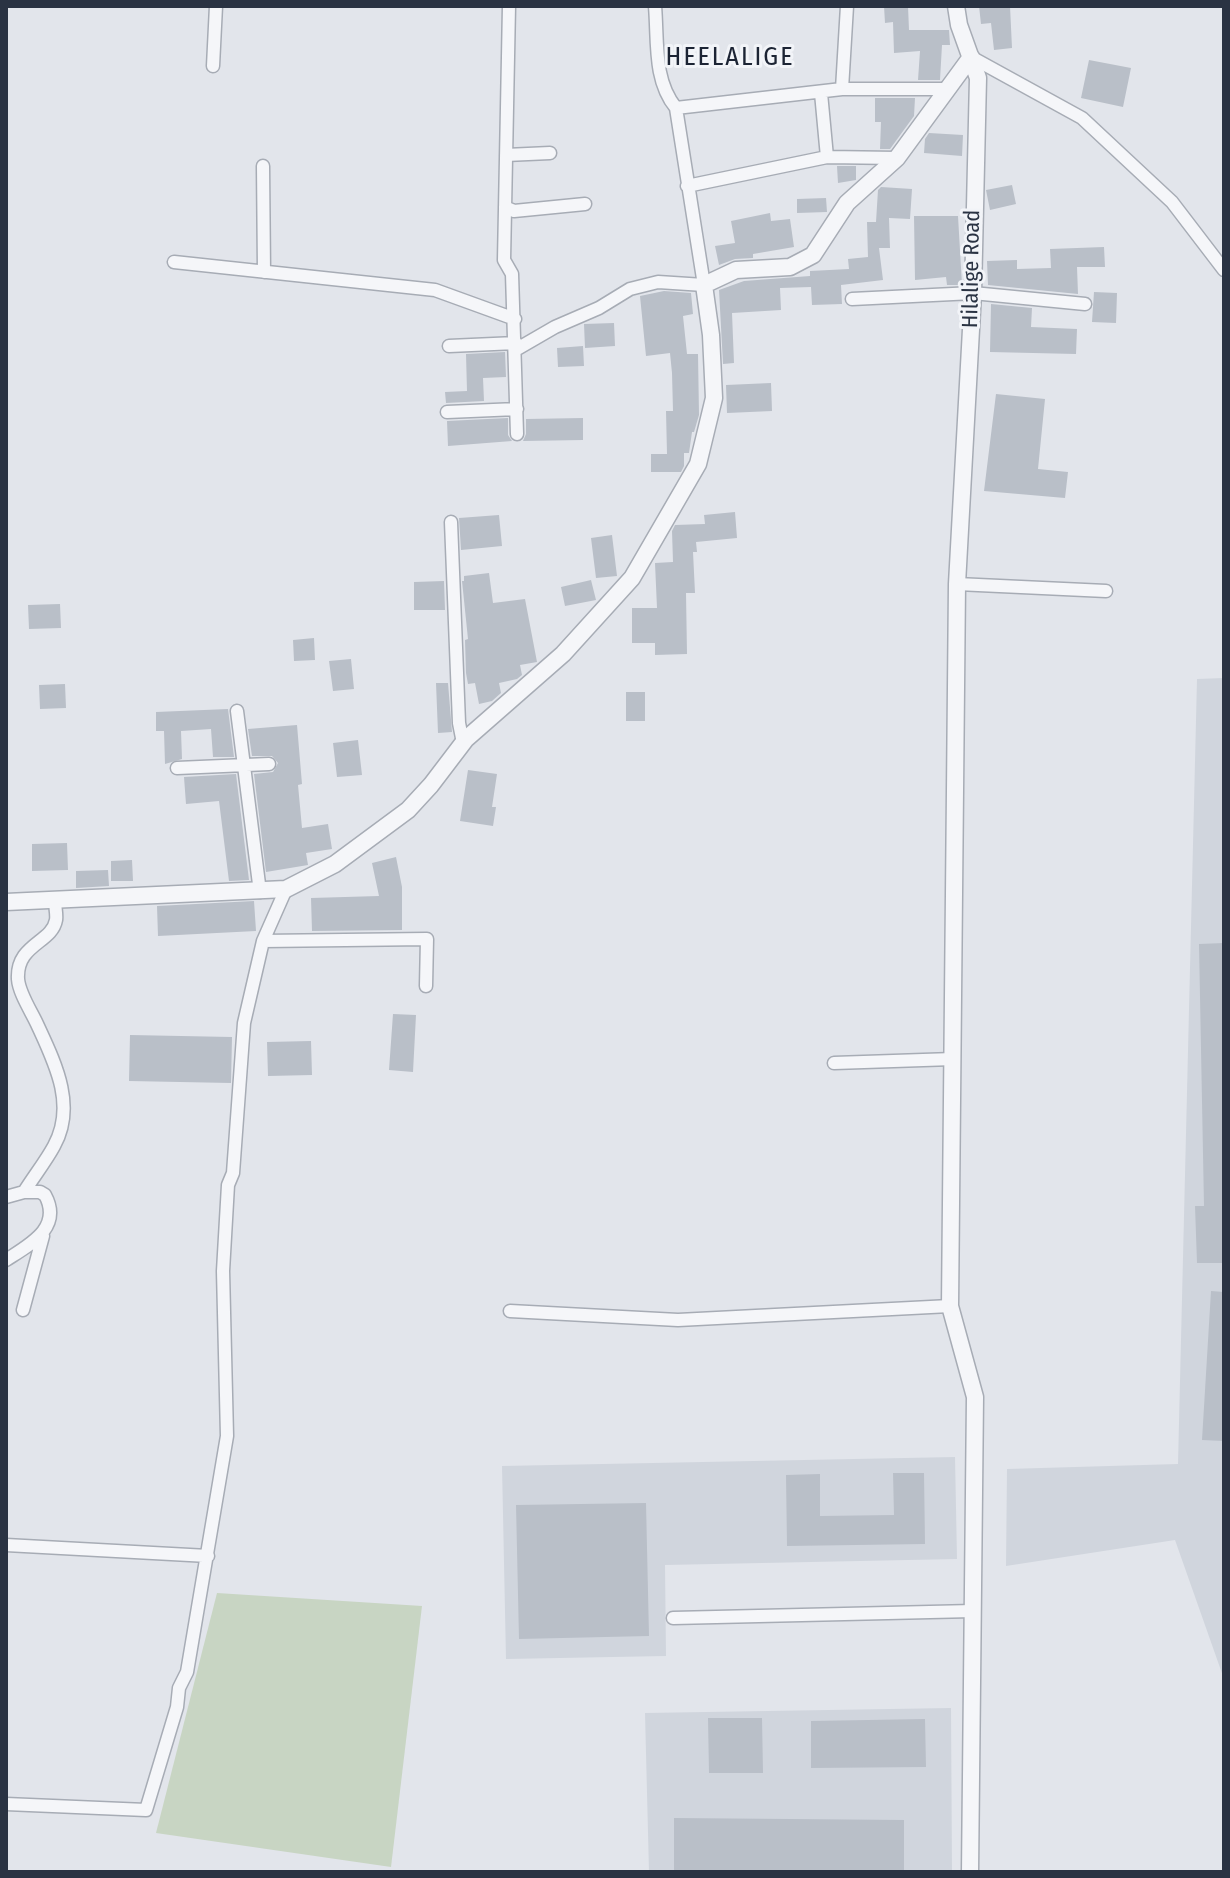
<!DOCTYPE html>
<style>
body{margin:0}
#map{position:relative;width:1230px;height:1878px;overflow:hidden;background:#e2e5eb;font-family:"Fira Sans Condensed",sans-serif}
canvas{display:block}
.frame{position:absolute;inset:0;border:8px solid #2a3343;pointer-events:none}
</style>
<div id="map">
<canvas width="1230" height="1878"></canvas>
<div class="frame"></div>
</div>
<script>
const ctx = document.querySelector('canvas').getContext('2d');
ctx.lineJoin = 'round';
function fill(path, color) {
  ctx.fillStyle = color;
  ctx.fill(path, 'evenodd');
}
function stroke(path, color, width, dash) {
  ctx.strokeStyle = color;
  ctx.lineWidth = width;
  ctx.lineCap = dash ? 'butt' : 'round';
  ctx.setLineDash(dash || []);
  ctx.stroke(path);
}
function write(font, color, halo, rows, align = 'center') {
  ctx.font = font + ' "Fira Sans Condensed",sans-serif';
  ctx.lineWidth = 6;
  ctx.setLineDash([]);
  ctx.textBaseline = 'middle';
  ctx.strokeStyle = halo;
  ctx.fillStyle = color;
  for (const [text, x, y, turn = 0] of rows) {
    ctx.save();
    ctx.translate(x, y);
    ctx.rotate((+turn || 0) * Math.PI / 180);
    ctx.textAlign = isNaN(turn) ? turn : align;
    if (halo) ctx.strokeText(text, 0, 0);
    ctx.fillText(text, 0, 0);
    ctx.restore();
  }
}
fill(new Path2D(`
 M1224,678v1001l-49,-139 -169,26 1,-97 171,-5 19,-785z
 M955,1457l2,102 -292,6 1,91 -160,3 -4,-193z
 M951,1708l1,164h-303l-4,-159z`), '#d0d5dd');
fill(new Path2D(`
 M217,1593l205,13 -31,261 -235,-34z`), '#c8d5c3');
fill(new Path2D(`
 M884,6h24l1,24h40l1,15h-8l-2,35h-22l2,-29 -26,2 -1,-31 -8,1z
 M979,6h31l2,42 -18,2 -3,-27 -10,1z
 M1089,60l42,8 -8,39 -42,-9z
 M875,98h40l-1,18 -24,33h-10l1,-27h-6z
 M929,133l34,2 -1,21 -38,-3 1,-14z
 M837,166h19v14l-18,3z
 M1012,185l4,19 -26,6 -4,-20z
 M881,187l31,2 -2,30 -21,-1 1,30h-11l4,32 -42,5 1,19 -30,1 -1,-18 -31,1 1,22 -49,3 2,50 -11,1 -4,-74 25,-9 66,-5v-5l39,-2 -1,-10 20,-2 -1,-35h9l2,-32z
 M826,198l1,14 -30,1v-14z
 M770,213l1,8 19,-2 4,28 -41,7v4l-18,1 -16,6 -4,-19 20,-3 -4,-22z
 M914,216h44l4,69h-15l-1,-8 -31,3z
 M1104,247l1,20h-28l1,27 -90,-9 -1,-24 30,-1v9l34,-1 -1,-19z
 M664,291l27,2 2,21 -10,2 4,38h11l1,61 -5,17h-2l-3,21h-5v13l-3,6h-30v-18h16l-1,-43h7l-1,-38 -2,-20 -24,3 -6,-60z
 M1094,292l23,1 -1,30 -24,-1z
 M991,304l41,4 -1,19 46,2 -1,25 -86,-2z
 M614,323l1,23 -30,2 -1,-24z
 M583,346l1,20 -26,1 -1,-19z
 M505,352l1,25 -23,1 1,23 -38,2 -1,-11 22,-1 -1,-37z
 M771,383l1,28 -45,2 -1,-28z
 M996,394l49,5 -7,70 30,3 -3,26 -81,-7z
 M508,418v17l4,6 -64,5 -1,-25z
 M583,418v22l-60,1 3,-7v-15z
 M735,512l2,26 -41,4 1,10h-4l2,41h-9l1,61 -32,1v-12h-23v-35h25l-2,-45 18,-1 -1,-31 3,-6 30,-1 -1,-9z
 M499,515l3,31 -41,4 -2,-32z
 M612,535l5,41 -21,2 -5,-40z
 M489,573l4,30 32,-4 12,63 -17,3 2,10 -5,4 -18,4 2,10 -9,8 -13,3 -4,-21 -7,1 -2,-11 -1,-33 3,-1 -6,-58h2v-5z
 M591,580l5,20 -31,6 -4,-19z
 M444,581l1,29h-31v-28z
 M60,604l1,24 -32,1 -1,-24z
 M314,638l1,22 -21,1 -1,-21z
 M351,659l3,30 -21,2 -4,-30z
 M436,683h12l4,49 -14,1z
 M65,684l1,24 -26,1 -1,-24z
 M626,692h19v29h-19z
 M228,709l6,48h-21l-2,-28 -30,2 1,28 -17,5 -1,-33h-8v-19z
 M297,725l5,59 -4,1 4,43 26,-4 4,25 -26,4 2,12 -42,7 -12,-98 19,-2 5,-9 -6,-7h-20l-4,-27z
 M358,740l4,35 -25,2 -4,-34z
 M468,770l29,4 -5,33h4l-3,19 -33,-5z
 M236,774l13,106 -20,1 -10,-80 -33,3 -2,-27z
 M67,843l1,27 -36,1v-27z
 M396,857l6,30v43l-90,1 -1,-33 68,-2 -7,-33z
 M132,860l1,21h-22v-20z
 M108,870l1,16 -33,2v-17z
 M254,901l2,30 -98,5 -1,-30z
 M1224,943v320h-27l-2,-57h9l-5,-262z
 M393,1014l23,1 -3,57 -24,-2z
 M130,1035l102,2 -1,46 -102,-2z
 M311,1041l1,34 -44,1 -1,-34z
 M1211,1291l13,1v149l-22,-1z
 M893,1473h31l1,71 -138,2 -1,-71 34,-1v42l74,-1z
 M646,1503l3,133 -130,3 -3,-134z
 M708,1718h54l1,55h-54z
 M925,1719l1,48 -115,1v-47z
 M674,1818l230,2v52l-230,-1z`), '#b9bfc8');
const minor = new Path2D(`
 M509,6l-5,254 8,14 5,160
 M971,57l111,61 90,84 52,68
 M213,66l3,-60
 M842,89l5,-83
 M676,108l166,-19h106
 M506,155l44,-2
 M827,157l70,1
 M263,166l1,106
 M687,186l140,-29 -6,-64
 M505,207l9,4 71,-7
 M174,262l261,28 80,29
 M852,299l121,-6 112,11
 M449,346l67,-3
 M517,349l38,-22 44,-19 31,-19 28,-7 46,3 -28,-177c-23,-28 -18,-67 -21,-102
 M447,412l70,-3
 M451,522l8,201 4,20
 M957,584l149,7
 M237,711l23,181
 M177,768l92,-4
 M263,941l164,-2 -1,47
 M834,1063l119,-4
 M6,1197l18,-5c10,-16 22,-31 30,-46 23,-41 0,-85 -17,-122 -6,-13 -18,-31 -19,-45 -2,-35 34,-36 38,-59 1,-5 -1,-13 -1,-19
 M6,1260c23,-15 57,-32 39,-65l-5,-3h-16
 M23,1310l20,-74
 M510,1311l168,9 272,-14
 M6,1545l202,11
 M673,1618l300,-7
 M6,1804l140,6 31,-103 2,-19 8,-16 40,-236 -4,-165 5,-86 5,-12 11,-150 19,-82 23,-52`);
const tertiary = new Path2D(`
 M956,6l3,19 19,53 -5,215 -16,291 -7,722 25,91 -5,475
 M6,902l280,-13 49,-25 73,-54 23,-25 35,-46 97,-85 69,-76 66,-114 16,-66 -3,-63 -7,-50 32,-15 54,-3 23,-12 34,-52 50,-45 74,-101`);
stroke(minor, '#a7acb5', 15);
stroke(tertiary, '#a7acb5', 19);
stroke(minor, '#f5f6f9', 12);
stroke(tertiary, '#f5f6f9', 16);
write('22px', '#2a3343', '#f2f4f8', [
 ["Hilalige Road",972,269,-89]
]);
ctx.letterSpacing = '2px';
write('26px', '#1c2434', '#f2f4f8', [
 ["HEELALIGE",730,58]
]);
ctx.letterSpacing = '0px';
</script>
